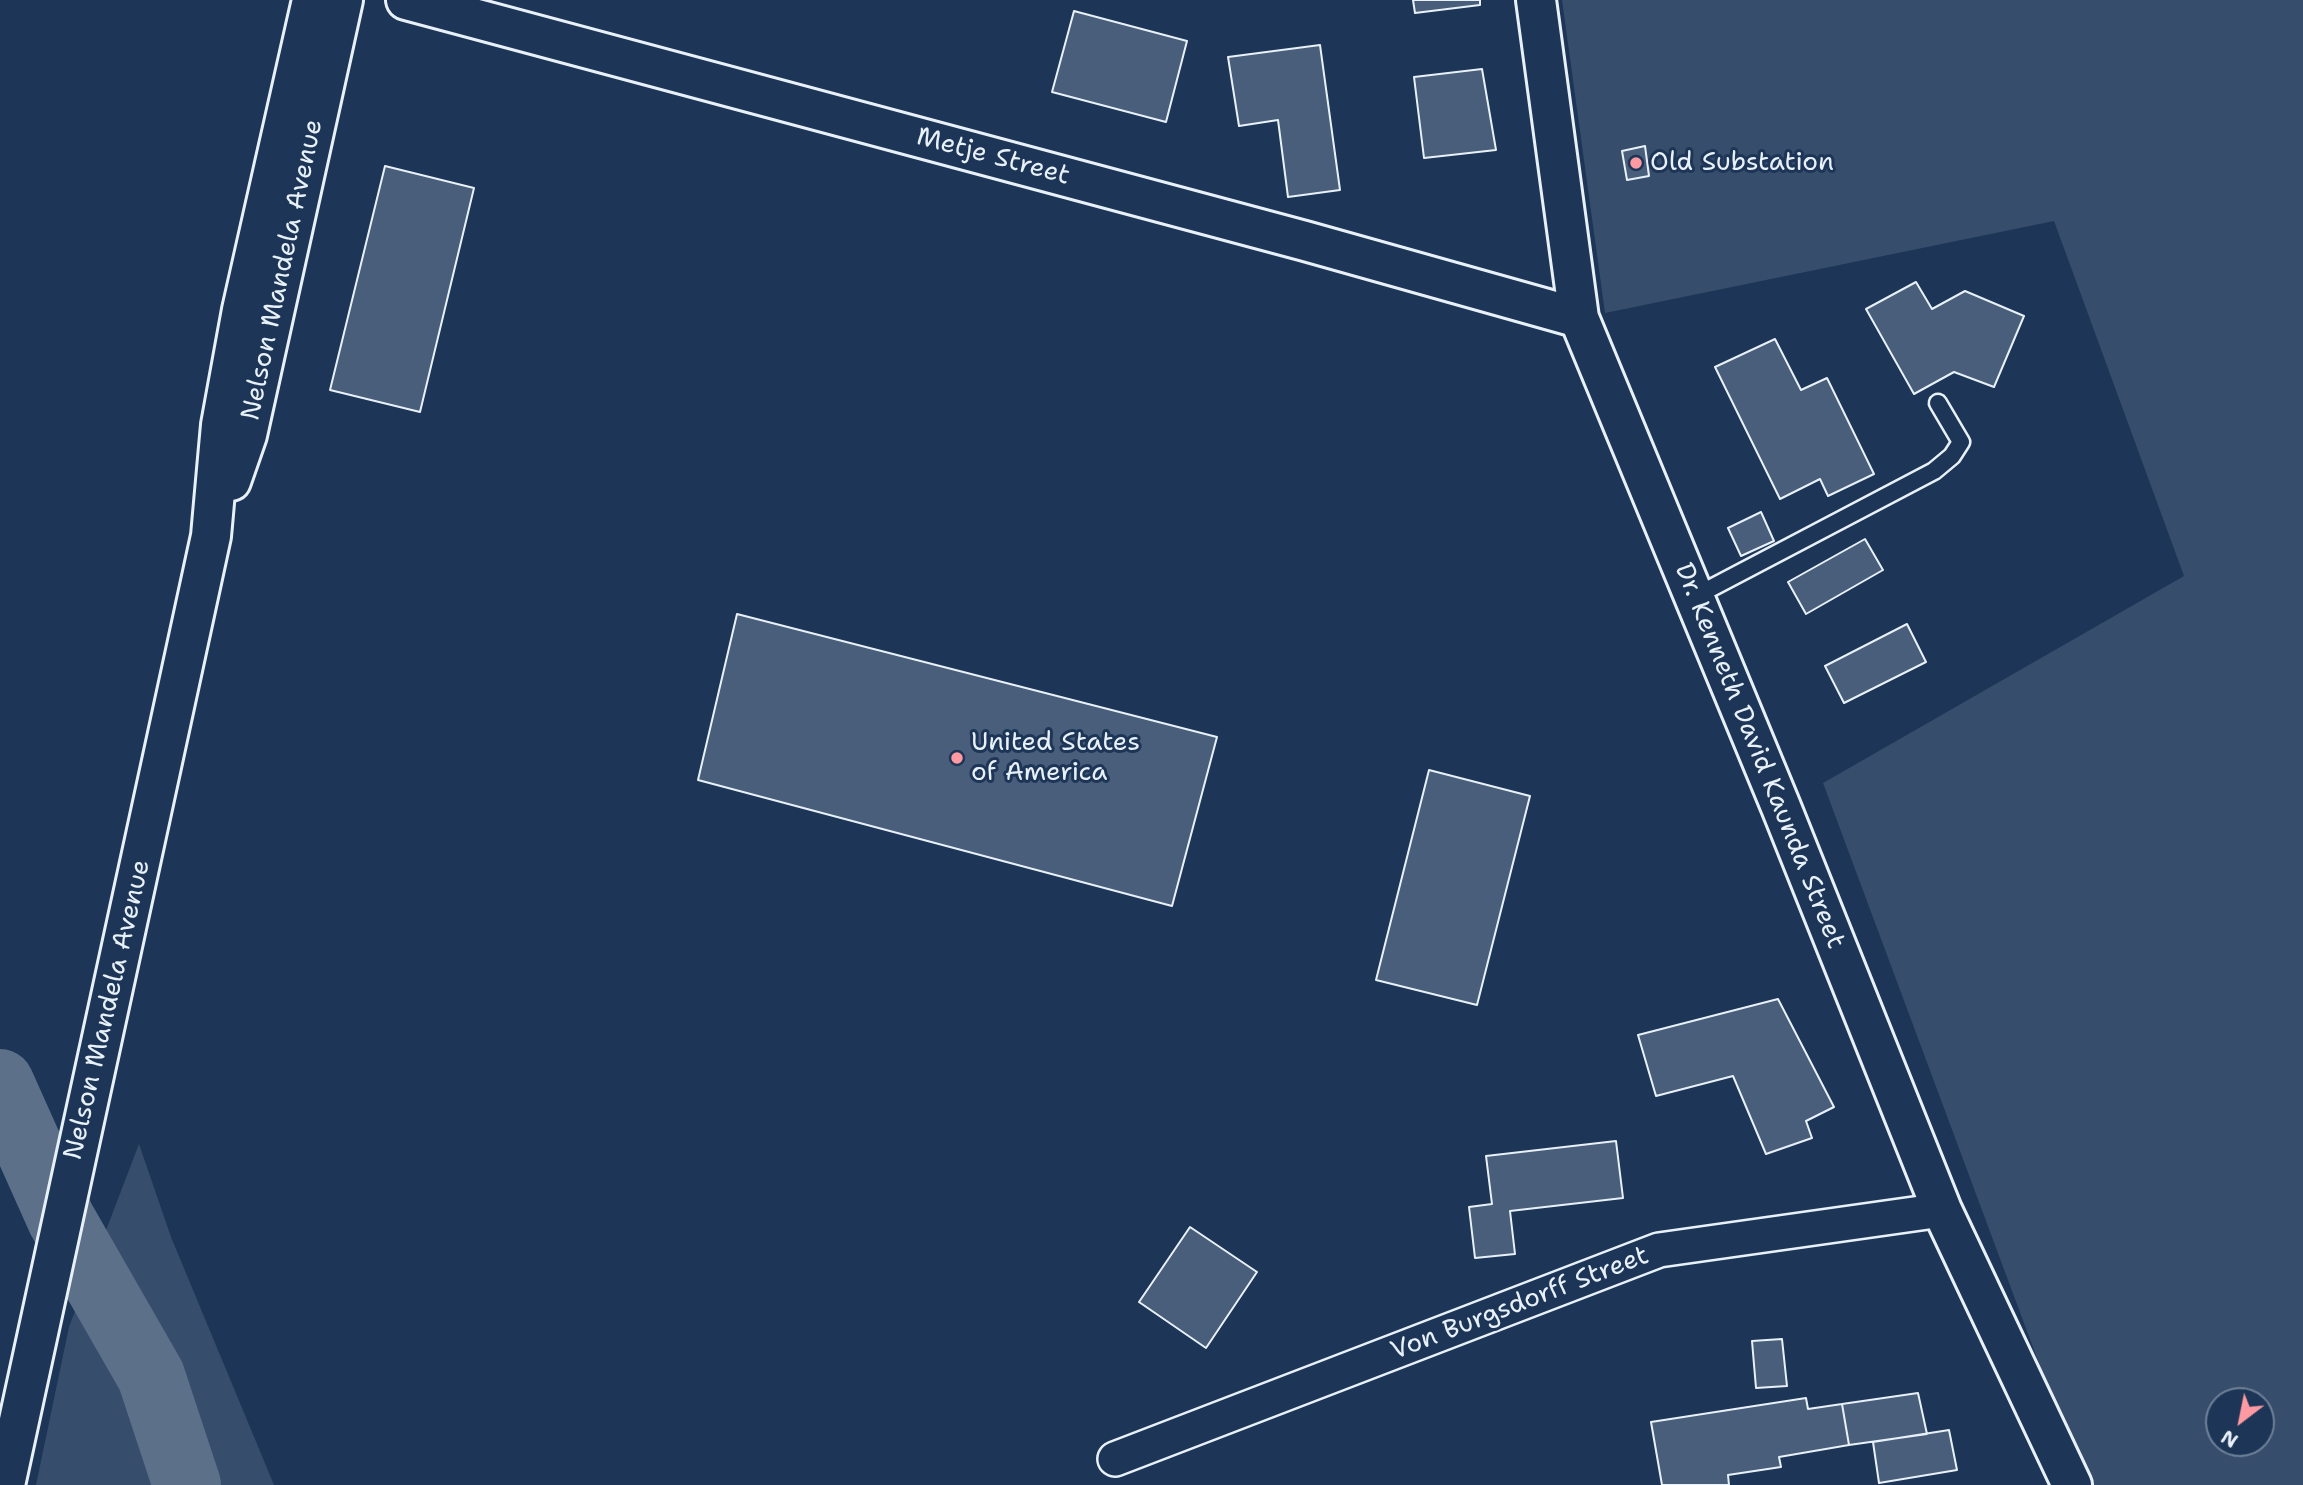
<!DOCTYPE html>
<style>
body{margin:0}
#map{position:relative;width:2303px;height:1485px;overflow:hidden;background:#1d3557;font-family:"Shantell Sans",sans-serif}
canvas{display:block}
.north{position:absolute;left:2205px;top:1387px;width:70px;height:70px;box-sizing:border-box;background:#1d3557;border:2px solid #6e8097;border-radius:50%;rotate:212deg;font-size:19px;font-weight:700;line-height:28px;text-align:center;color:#e8f1f8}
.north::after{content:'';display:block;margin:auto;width:24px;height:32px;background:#ff9aa2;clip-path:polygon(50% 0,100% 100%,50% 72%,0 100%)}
</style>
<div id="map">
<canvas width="2303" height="1485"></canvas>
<div class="north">N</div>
</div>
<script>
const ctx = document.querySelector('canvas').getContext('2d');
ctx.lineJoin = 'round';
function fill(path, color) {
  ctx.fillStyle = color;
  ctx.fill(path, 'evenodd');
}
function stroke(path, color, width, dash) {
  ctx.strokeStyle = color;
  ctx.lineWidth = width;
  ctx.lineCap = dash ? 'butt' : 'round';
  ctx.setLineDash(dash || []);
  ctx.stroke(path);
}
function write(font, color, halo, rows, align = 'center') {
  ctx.font = font + ' "Shantell Sans",sans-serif';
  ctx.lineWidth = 6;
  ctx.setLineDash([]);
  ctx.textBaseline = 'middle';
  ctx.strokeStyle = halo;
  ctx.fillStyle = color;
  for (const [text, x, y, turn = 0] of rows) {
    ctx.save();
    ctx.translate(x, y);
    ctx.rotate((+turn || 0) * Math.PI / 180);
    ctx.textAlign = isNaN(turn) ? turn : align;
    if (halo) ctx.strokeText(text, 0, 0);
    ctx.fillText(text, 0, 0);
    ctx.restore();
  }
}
fill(new Path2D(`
 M1562,0h741v1485h-223l-43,-127 -214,-575 361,-207 -130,-355 -449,92zM2219,1401h42v42h-42z
 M139,1144l32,93 103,248h-238l33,-158z`), '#374d6c');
stroke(new Path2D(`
 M0,1083l61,136 90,157 36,109`), '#5d7089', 68);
const building = new Path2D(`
 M1413,0h67v5l-65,8z
 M1074,11l113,30 -21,81 -114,-30z
 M1320,45l20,145 -52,7 -10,-77 -39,6 -11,-69z
 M1482,69l14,81 -72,8 -10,-81z
 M1645,146l4,30 -22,4 -5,-29z
 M385,166l89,22 -54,224 -90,-22z
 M1916,282l16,27 33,-18 59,25 -30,71 -40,-15 -40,22 -48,-85z
 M1775,339l26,51 26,-12 47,96 -46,22 -8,-17 -40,20 -65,-132z
 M1761,512l13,29 -33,15 -13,-28z
 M1865,539l18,31 -77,44 -18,-32z
 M737,614l480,123 -45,169 -474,-126z
 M1907,624l19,38 -82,41 -19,-37z
 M1429,770l101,26 -53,209 -101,-25z
 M1778,999l56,108 -28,14 6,17 -46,16 -33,-78 -77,20 -18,-61z
 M1616,1141l7,57 -113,13 5,43 -40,4 -6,-51 23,-3 -6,-48z
 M1190,1227l67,45 -51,76 -67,-46z
 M1782,1339l5,47 -31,2 -4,-47z
 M1918,1393l9,41 -78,11 -7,-41z
 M1806,1398l2,11 34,-5 7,41 -70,12 2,10 -53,8 1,10h-67l-11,-63z
 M1949,1430l8,40 -78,13 -6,-41z`);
fill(building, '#495e7a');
stroke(building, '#e8f1f8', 2);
const service = new Path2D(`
 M1694,597l240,-126 18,-15 9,-14 -23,-39`);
const minor = new Path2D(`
 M1115,1459l544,-209 283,-40`);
const tertiary = new Path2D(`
 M406,0l899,241 274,77
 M1536,0l43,318 202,489 161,403 130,275`);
const secondary = new Path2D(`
 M231,481l16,-46 96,-435
 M5,1485l206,-949 10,-111 21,-115 70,-310`);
stroke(service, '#e8f1f8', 21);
stroke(minor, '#e8f1f8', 38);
stroke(tertiary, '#e8f1f8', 44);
stroke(secondary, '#e8f1f8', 44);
stroke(service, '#1d3557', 16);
stroke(minor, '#1d3557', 33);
stroke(tertiary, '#1d3557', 38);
stroke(secondary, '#1d3557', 38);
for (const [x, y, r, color] of [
 [1636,163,7,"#ff9aa2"],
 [957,758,7,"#ff9aa2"]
]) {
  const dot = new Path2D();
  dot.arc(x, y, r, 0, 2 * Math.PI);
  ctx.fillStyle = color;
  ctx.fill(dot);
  stroke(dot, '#1d3557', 2.5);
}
write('26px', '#e8f1f8', '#1d3557', [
 ["Metje Street",993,157,15],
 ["Nelson Mandela Avenue",283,270,-78],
 ["Dr. Kenneth David Kaunda Street",1759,756,68],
 ["Nelson Mandela Avenue",108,1010,-77],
 ["Von Burgsdorff Street",1520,1304,-21]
]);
write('26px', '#e8f1f8', '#1d3557', [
 ["Old Substation",1650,163],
 ["United States",971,743],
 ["of America",971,773]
], 'left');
</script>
